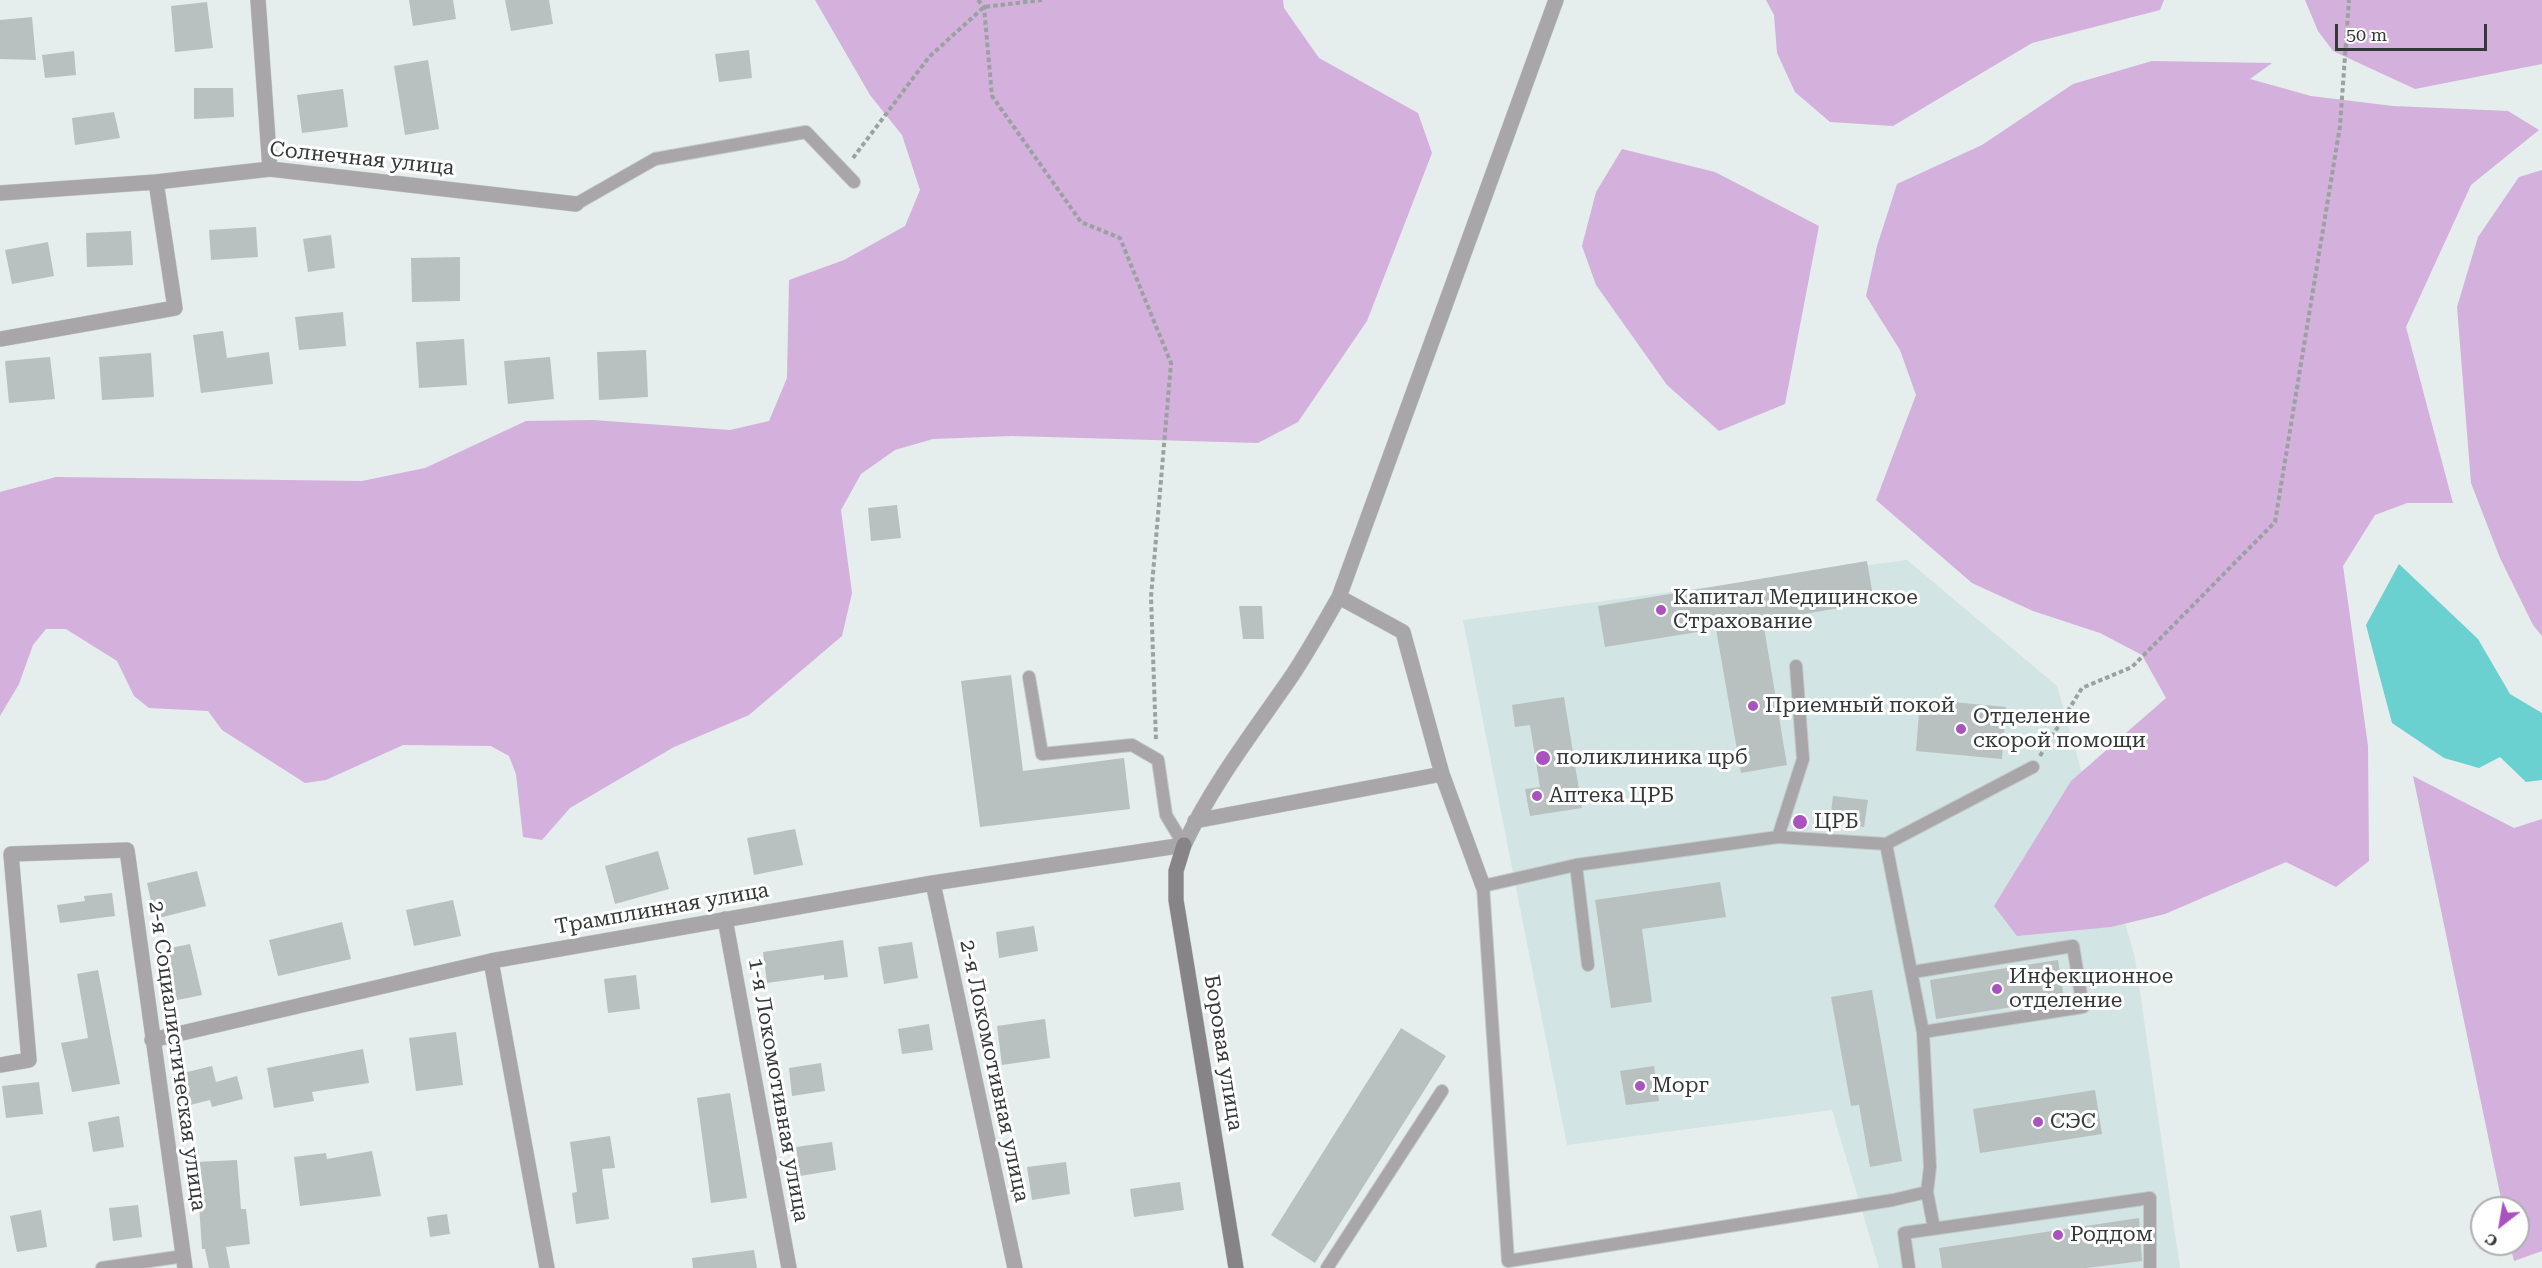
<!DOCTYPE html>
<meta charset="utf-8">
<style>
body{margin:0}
#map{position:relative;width:2542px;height:1268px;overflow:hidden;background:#e5eded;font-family:"Roboto Serif",serif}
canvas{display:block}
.north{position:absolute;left:2470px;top:1196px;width:60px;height:60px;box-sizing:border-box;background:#fff;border:2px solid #aeafaf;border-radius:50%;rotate:211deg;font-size:16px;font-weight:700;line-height:24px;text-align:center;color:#353838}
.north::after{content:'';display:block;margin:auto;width:21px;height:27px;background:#aa52c0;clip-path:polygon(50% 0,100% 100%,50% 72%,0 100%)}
.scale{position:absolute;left:2335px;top:24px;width:152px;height:27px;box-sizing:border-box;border:3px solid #353838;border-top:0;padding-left:8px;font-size:18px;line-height:21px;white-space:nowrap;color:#353838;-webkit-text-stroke:4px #fff;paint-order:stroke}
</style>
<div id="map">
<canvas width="2542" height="1268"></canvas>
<div class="north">С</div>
<div class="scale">50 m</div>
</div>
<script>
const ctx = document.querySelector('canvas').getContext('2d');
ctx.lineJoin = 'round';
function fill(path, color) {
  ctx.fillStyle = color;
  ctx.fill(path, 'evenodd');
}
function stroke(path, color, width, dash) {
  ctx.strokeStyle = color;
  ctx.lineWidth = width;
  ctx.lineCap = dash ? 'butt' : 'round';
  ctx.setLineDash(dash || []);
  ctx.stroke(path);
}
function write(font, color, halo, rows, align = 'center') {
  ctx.font = font + ' "Roboto Serif",serif';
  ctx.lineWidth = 6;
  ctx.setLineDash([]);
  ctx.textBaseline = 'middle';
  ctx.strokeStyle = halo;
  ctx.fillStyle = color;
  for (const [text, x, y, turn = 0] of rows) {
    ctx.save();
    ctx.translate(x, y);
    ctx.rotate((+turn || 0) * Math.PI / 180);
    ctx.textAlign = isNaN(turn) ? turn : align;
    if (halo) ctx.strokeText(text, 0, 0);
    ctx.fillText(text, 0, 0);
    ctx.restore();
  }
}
fill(new Path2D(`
 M1907,560l150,126 78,272 45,310h-301l-47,-158 -265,35 -104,-525z`), '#d2e4e3');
fill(new Path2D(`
 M815,0h468l1,8 35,50 99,55 14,40 -65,168 -69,101 -40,21 -246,-7 -79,3 -38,11 -34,24 -20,36 11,83 -10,43 -93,79 -75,32 -104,61 -28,32 -19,-3 -7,-63 -7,-18 -18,-10 -88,-1 -77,35 -21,3 -83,-53 -14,-19 -59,-3 -15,-12 -17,-35 -51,-32h-20l-13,16 -14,39 -19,32v-224l56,-15 306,4 63,-13 101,-47 67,-1 137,10 39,-9 18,-43 2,-98 55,-20 61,-34 15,-36 -18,-55 -32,-40z
 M1766,0h398l-4,10 -128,33 -139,83 -63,-4 -35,-30 -18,-39 -3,-38z
 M2305,0h237v64l-127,25 -82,-38 -15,-20z
 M2152,61l120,2 -22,16 61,17 82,10 115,5 31,19 -68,55 -65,142 47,176h-46l-32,12 -32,51 25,180 1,115 -33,26 -50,-25 -121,52 -54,13 -94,9 -23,-30 77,-125 95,-83 -24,-43 -42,-22 -67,-22 -61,-28 -96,-83 40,-105 -16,-45 -34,-54 11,-50 20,-62 85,-39 91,-61z
 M1622,149l93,23 104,54 -34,178 -66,27 -52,-46 -71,-100 -14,-39 14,-54z
 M2542,170v466l-9,-11 -33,-67 -29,-75 -14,-176 21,-70 41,-60z
 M2413,776l101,52 28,-9v432l-28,10 -4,-17h8v-36h-15z`), '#d4b0dd');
fill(new Path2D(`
 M2399,564l79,75 32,55 32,19v67l-16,2 -26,-25 -21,11 -35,-10 -52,-35 -26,-98z`), '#6ad0d0');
fill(new Path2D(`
 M409,0h44l3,19 -43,7z
 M505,0h44l4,24 -42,7z
 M207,2l6,46 -38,4 -4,-46z
 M32,17l4,43 -36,-1v-39z
 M749,50l3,28 -33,4 -4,-28z
 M74,51l2,24 -31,3 -3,-23z
 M428,60l11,69 -34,6 -11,-69z
 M194,88h39l1,29 -40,2z
 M343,89l5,38 -46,6 -5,-38z
 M114,112l6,26 -45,7 -3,-27z
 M256,227l2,30 -47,3 -2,-30z
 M131,231l2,34 -46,2 -1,-34z
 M331,235l4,33 -27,4 -5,-33z
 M48,242l6,34 -42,8 -7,-34z
 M460,257v44l-48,1 -1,-44z
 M343,312l3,34 -47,4 -4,-33z
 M223,331l4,27 42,-6 4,32 -72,9 -8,-58z
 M464,339l3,46 -48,3 -3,-46z
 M646,350l2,47 -49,3 -2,-48z
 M151,353l3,44 -52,3 -3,-43z
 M50,357l5,42 -46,4 -4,-42z
 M550,357l4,42 -46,5 -4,-43z
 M897,505l4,33 -30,3 -3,-33z
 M1867,561l7,41 -111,19 24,144 -46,8 -25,-144 -111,18 -7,-41z
 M1239,606h23l2,33h-21z
 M1011,675l12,96 101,-13 6,51 -150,18 -19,-146z
 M1564,697l18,111 -52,8 -5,-27 15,-2 -10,-62 -15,2 -3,-22z
 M1920,699l86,8 -4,52 -86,-8z
 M1833,796l35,4 -4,27 -34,-5z
 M795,829l8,36 -49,10 -7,-37z
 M658,851l11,38 -54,15 -10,-38z
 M197,871l9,35 -51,13 -8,-36z
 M1720,882l6,35 -84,12 10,73 -41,6 -16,-108z
 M112,893l3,23 -55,7 -3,-18 28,-4 -1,-5z
 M453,900l8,36 -47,10 -8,-36z
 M342,922l9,37 -73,17 -9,-36z
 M1034,926l4,25 -39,7 -3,-26z
 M843,940l5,37 -24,3v-5l-57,8 -4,-31z
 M912,942l6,36 -34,6 -6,-37z
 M190,944l12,51 -29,6 -12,-51z
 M2058,960l6,39 -128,20 -6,-39z
 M98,970l22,114 -48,8 -11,-49 27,-5 -11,-64z
 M636,975l4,34 -32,4 -4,-34z
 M1872,990l30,171 -32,6 -11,-62 -8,1 -20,-109z
 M1045,1019l5,39 -48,7 -5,-39z
 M929,1024l4,26 -31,4 -4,-25z
 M1401,1028l45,28 -131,207 -44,-28z
 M456,1032l7,53 -47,6 -7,-53z
 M363,1049l6,34 -57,9 2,9 -40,7 -7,-40z
 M821,1063l4,28 -33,5 -3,-28z
 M212,1066l4,16 21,-6 6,23 -31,8 -2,-7 -24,6 -7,-32z
 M1654,1066l5,35 -33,4 -6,-34z
 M39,1082l4,32 -37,4 -4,-32z
 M2095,1090l7,44 -122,19 -7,-44z
 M730,1093l17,105 -36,5 -14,-105z
 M119,1116l5,31 -31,5 -5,-30z
 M610,1136l5,32 -13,1 7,50 -33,5 -4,-31 5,-1 -7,-50z
 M832,1142l4,28 -36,6 -4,-29z
 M372,1151l9,45 -81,10 -6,-49 32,-4 1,6z
 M237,1160l4,49h5l4,35 -24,3 4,21h-21l-4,-19h-3l-6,-87z
 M1066,1162l4,32 -38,6 -5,-33z
 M1180,1182l4,28 -50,7 -4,-28z
 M138,1205l4,32 -29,4 -4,-33z
 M41,1210l6,37 -30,5 -7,-36z
 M447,1214l3,20 -20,3 -3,-20z
 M2139,1218l3,43 -56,7h-144l-3,-20z
 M754,1250l3,18h-64l-1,-10z`), '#b8c0c0');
const lane = new Path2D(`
 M576,204l79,-45 151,-27 48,50
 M1029,677l13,77 90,-9 26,15 8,55 18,30
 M1778,837l25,-78 -7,-93
 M1886,844l147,-77
 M1576,865l12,100
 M1913,972l160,-26 10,61 -160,25
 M1927,1192l-34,8 -385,61 -25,-375 93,-21 202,-28 108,7 37,188 7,135 -3,25 7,36
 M102,1268l82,-12
 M1327,1268l115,-177
 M1909,1268l-5,-35 246,-35v70`);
const street = new Path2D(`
 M258,0l12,169
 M0,193l156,-11 114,-13 306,35
 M0,339l175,-31 -19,-126
 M1339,597l64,35 39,142 41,112
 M1195,821l247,-47
 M933,883l82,385
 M725,919l64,349
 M491,961l56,307
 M152,1040l339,-79 442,-78 251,-38c27,-58 66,-109 103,-162 19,-27 35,-57 52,-86l217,-597
 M0,1065l29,-5 -18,-206 116,-4 58,418`);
const secondary = new Path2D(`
 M1184,845l-8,26v29l60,368`);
stroke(lane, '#c2c9c9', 14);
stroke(street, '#c2c9c9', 16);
stroke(secondary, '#c2c9c9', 16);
stroke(new Path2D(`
 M978,0l6,7 8,89 89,126 39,16 51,125 -20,234 5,144
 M853,158l76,-101 55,-50 58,-7
 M2040,756l42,-68 50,-21 143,-145 65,-396 9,-126`), '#9ba1a1', 4, [4.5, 3]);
stroke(lane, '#a8a6a8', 12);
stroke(street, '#a8a6a8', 15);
stroke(secondary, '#878488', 15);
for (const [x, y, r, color] of [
 [1661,610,6,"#aa52c0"],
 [1753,706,6,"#aa52c0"],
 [1961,729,6,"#aa52c0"],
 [1543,758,8,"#aa52c0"],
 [1537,796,6,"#aa52c0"],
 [1800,822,8,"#aa52c0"],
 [1997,989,6,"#aa52c0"],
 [1640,1086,6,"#aa52c0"],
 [2038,1122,6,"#aa52c0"],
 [2058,1235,6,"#aa52c0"]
]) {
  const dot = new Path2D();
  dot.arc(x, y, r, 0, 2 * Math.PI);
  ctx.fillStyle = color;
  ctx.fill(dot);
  stroke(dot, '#fff', 2);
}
write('21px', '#353838', '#fff', [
 ["Солнечная улица",362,159,6],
 ["Трамплинная улица",662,909,-10],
 ["Боровая улица",1223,1053,81],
 ["2-я Социалистическая улица",177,1056,82],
 ["2-я Локомотивная улица",994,1071,78],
 ["1-я Локомотивная улица",778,1090,80]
]);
write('21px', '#353838', '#fff', [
 ["Капитал Медицинское",1673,598],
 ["Страхование",1673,622],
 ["Приемный покой",1765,706],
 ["Отделение",1973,717],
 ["скорой помощи",1973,741],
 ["поликлиника црб",1556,758],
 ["Аптека ЦРБ",1549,796],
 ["ЦРБ",1814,822],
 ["Инфекционное",2009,977],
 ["отделение",2009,1001],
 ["Морг",1652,1086],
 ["СЭС",2050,1122],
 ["Роддом",2070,1235]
], 'left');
</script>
